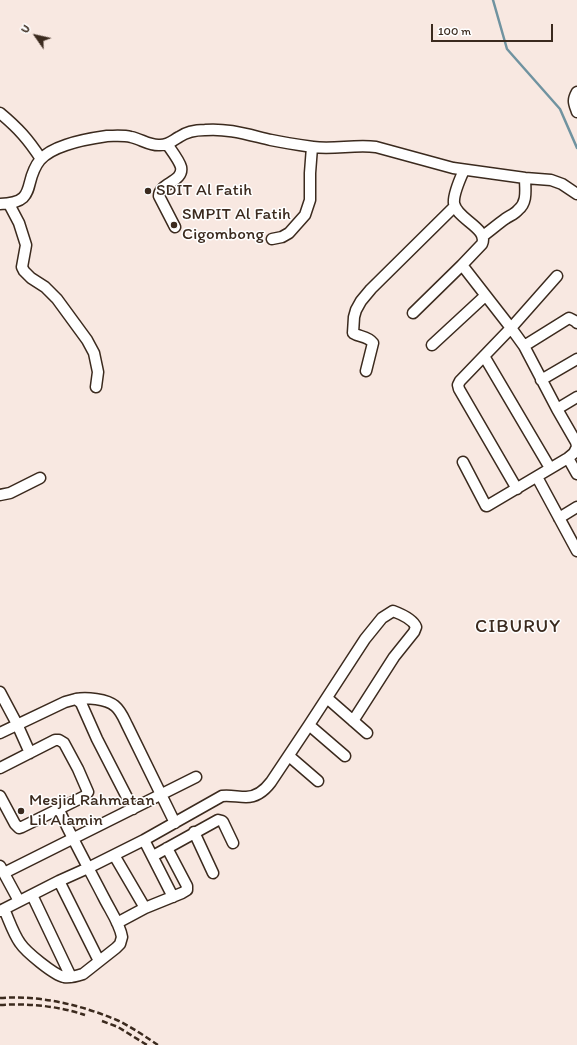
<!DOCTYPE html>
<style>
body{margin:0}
#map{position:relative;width:577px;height:1045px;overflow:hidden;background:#f8e8e1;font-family:Itim,sans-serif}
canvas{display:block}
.north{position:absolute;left:16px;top:16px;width:40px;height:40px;-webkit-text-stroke:3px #fff;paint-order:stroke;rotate:304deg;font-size:11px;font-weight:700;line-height:16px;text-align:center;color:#3b2a1e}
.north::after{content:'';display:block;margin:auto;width:14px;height:18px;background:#3b2a1e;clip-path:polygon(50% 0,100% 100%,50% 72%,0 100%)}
.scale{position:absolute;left:431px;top:24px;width:122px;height:18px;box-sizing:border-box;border:2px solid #3b2a1e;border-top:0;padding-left:5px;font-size:12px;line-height:14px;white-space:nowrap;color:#3b2a1e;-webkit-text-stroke:3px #fff;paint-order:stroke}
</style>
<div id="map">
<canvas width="577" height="1045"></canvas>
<div class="north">U</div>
<div class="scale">100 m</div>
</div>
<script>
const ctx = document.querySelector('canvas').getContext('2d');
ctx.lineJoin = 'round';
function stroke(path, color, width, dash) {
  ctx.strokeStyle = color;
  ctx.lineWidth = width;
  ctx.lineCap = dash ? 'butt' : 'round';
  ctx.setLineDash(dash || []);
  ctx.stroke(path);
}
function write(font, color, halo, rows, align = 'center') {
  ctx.font = font + ' Itim,sans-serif';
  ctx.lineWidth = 3;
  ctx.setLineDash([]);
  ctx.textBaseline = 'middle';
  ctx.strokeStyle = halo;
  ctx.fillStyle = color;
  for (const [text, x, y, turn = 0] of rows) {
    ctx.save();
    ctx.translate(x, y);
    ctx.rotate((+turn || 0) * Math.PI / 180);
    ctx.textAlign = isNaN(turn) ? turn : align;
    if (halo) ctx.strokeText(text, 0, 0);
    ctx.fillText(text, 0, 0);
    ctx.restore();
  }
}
stroke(new Path2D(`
 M493,0l14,49 53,60 17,39`), '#7093a0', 2.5);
const minor = new Path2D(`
 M577,92c-5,9 -3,11 0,20
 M0,113c18,15 28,26 41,46
 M167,144c4,6 12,16 14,23 3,15 -22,16 -22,29l16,31
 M464,170c-4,9 -11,24 -10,33 2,16 35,25 28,41l-20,21 49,63 13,18 33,63 19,33 1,4
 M0,204c39,-1 22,-22 40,-44 6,-7 17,-12 26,-15 14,-5 27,-7 41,-9 8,0 16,-1 24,1 10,2 19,9 29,8 9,0 12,-4 19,-8 7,-5 18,-7 26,-7 23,-2 44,5 66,10 14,3 28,5 42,7 21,3 42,-3 63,0l77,21 72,10 26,2 11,4 15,10
 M9,204l10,19 7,22 -4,22 2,4 7,7 14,9 12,12 30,41 7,13 4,19 -2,15
 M483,236c8,-6 15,-12 22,-17 4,-3 10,-5 13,-9 10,-8 7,-21 7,-32
 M272,239l10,-2 7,-4 16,-18 5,-15v-27l2,-26
 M413,313l49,-48
 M432,345l53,-49
 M524,346l45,-28 6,3 2,2
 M484,356l66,112
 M366,371l7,-28c-5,-7 -14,-6 -20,-10l1,-16 2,-7 5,-9 10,-12 84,-83
 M541,380l36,-21
 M557,409l20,-12
 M568,458l9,16
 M463,462l23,44h1l81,-48 6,-5 3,-6
 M537,477l40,74
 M517,489l-58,-100 -1,-4 2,-4 51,-53 46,-52
 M0,495l10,-2 30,-15
 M559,518l18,-11
 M0,692l17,32 13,29
 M327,698l40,35
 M76,699c10,-2 31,0 39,7 6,5 9,13 12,19l48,98
 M309,725l36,31
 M0,733l65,-31 11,-3 5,4 16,36 36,70
 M289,756l29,25
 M0,768l55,-28h4l5,3 14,26 10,23 -3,4 -63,31 -3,1 -4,-4 -15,-28
 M194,832l19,41
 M144,840l29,57
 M114,855l31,53
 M153,856l65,-36 4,1 1,1 10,21
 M0,866l19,35
 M4,873l192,-96
 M59,881l40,80
 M32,895l39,82
 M4,909c5,11 9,24 16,34 6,9 34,32 44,34 7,1 13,-1 19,-3l33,-26 4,-4 2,-7c-2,-13 -12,-27 -18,-39 -15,-29 -31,-58 -45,-88
 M0,911l59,-30 29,-13 56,-28 78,-44c8,-1 16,1 24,1 10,0 19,-7 25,-15l38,-57 56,-86 17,-21 11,-7c8,3 20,8 23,16l-2,5 -20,25 -41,64
 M117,923l28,-15 37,-15 5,-3v-4l-20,-38`);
stroke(minor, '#3b2a1e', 13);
stroke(minor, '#fff', 10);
stroke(new Path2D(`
 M0,998c40,-3 82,7 119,23 14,7 27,16 39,24
 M0,1005c28,-2 58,1 85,10
 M102,1021l16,6 29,18`), '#3b2a1e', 2.5, [6, 3]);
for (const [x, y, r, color] of [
 [148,191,4,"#3b2a1e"],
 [174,225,4,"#3b2a1e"],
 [21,811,4,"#3b2a1e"]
]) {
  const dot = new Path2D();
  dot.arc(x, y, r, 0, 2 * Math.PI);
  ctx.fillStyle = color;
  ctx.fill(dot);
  stroke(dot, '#fff', 1.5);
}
write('17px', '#3b2a1e', '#fff', [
 ["SDIT Al Fatih",156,191],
 ["SMPIT Al Fatih",182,215],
 ["Cigombong",182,235],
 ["Mesjid Rahmatan",29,801],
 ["Lil Alamin",29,821]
], 'left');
ctx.letterSpacing = '1px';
write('19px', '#3b2a1e', '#fff', [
 ["CIBURUY",518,627]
]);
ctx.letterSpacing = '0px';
</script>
